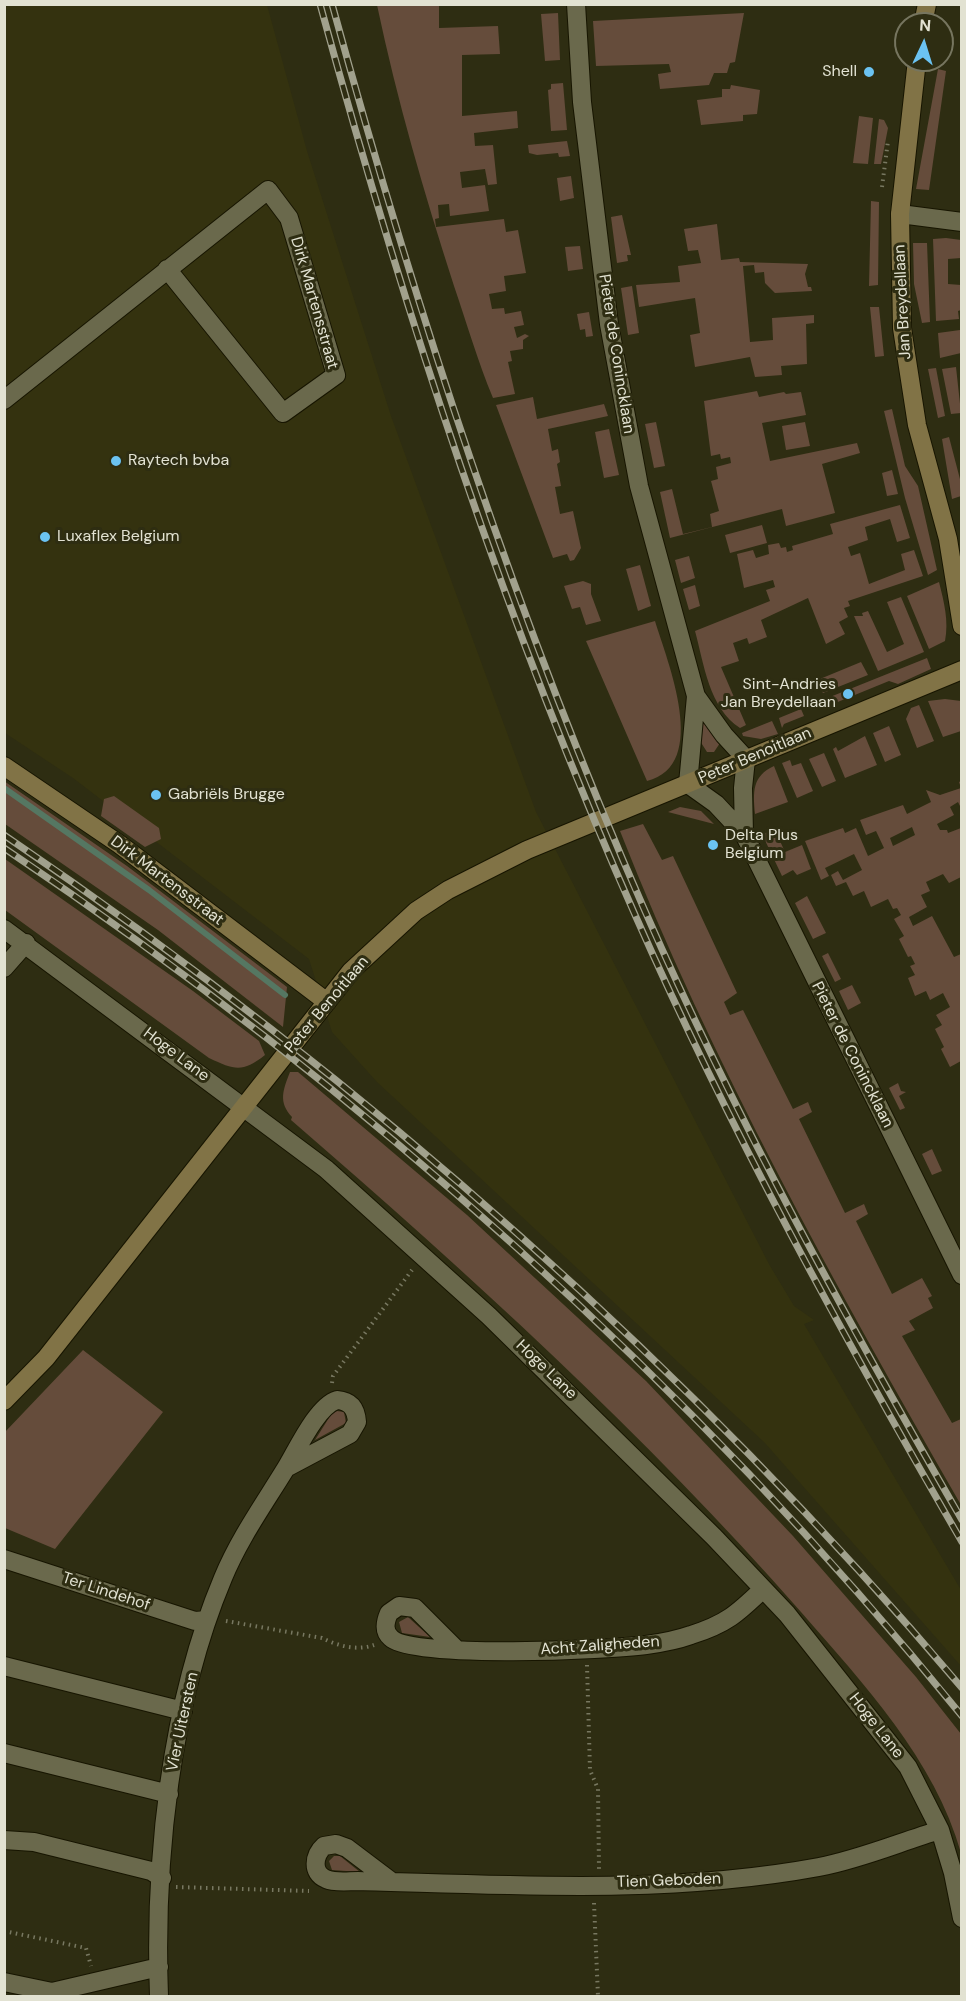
<!DOCTYPE html>
<meta charset="utf-8">
<style>
body{margin:0}
#map{position:relative;width:966px;height:2001px;overflow:hidden;background:#2e2d12;font-family:"DM Sans",sans-serif}
canvas{display:block}
.frame{position:absolute;inset:0;border:6px solid #e2e2d2;pointer-events:none}
.north{position:absolute;left:894px;top:12px;width:60px;height:60px;box-sizing:border-box;background:#2e2d12;border:2px solid #76755f;border-radius:50%;rotate:4deg;font-size:16px;font-weight:700;line-height:24px;text-align:center;color:#e2e2d2}
.north::after{content:'';display:block;margin:auto;width:21px;height:27px;background:#6bc3f2;clip-path:polygon(50% 0,100% 100%,50% 72%,0 100%)}
</style>
<div id="map">
<canvas width="966" height="2001"></canvas>
<div class="frame"></div>
<div class="north">N</div>
</div>
<script>
const ctx = document.querySelector('canvas').getContext('2d');
ctx.lineJoin = 'round';
function fill(path, color) {
  ctx.fillStyle = color;
  ctx.fill(path, 'evenodd');
}
function stroke(path, color, width, dash) {
  ctx.strokeStyle = color;
  ctx.lineWidth = width;
  ctx.lineCap = dash ? 'butt' : 'round';
  ctx.setLineDash(dash || []);
  ctx.stroke(path);
}
function write(font, color, halo, rows, align = 'center') {
  ctx.font = font + ' "DM Sans",sans-serif';
  ctx.lineWidth = 6;
  ctx.setLineDash([]);
  ctx.textBaseline = 'middle';
  ctx.strokeStyle = halo;
  ctx.fillStyle = color;
  for (const [text, x, y, turn = 0] of rows) {
    ctx.save();
    ctx.translate(x, y);
    ctx.rotate((+turn || 0) * Math.PI / 180);
    ctx.textAlign = isNaN(turn) ? turn : align;
    if (halo) ctx.strokeText(text, 0, 0);
    ctx.fillText(text, 0, 0);
    ctx.restore();
  }
}
fill(new Path2D(`
 M4,5h263l40,146 84,265 145,396 234,454 24,40 20,14 -10,4 157,266v76l-196,-223 -388,-361 -45,-50 -23,-73 -236,-181 -68,-45z`), '#34320f');
fill(new Path2D(`
 M377,5h88l-26,1v22l59,-2 2,28 -38,1v61l55,-5 1,17 -44,5 1,13 18,-1 4,39 -9,1 -3,-16 -25,3 2,16 23,-3 4,26 -39,5 -1,-12 -11,1 1,13 -4,1 1,8 68,-8 2,13 12,-2 8,43 -22,3 2,15 -17,3 3,15 12,-1 1,6 16,-3 3,14 -10,2 3,11 8,-4 4,2 -6,4v9l-13,2 2,10 -4,1 7,32 -22,4c-15,-36 -26,-74 -39,-112 -30,-93 -57,-186 -77,-281z
 M558,13l2,47 -15,1 -4,-47z
 M744,13l-9,49 -5,1 -3,10h-13l-5,12 -49,4 -2,-15 13,-2 -2,-8 -73,2 -3,-45z
 M938,69l8,2 -17,119 -13,-1z
 M563,83l4,47 -16,1 -3,-41 3,-1v-5z
 M731,85l29,5 -3,24 -14,1v6l-42,4 -4,-25 25,-3v-8h8z
 M859,116l14,2 -5,46 -15,-1z
 M879,119l5,1 4,8 -7,36h-7z
 M567,141l3,15 -11,1 -1,-4 -21,2 -8,-2 -1,-8z
 M571,176l3,22 -14,3 -3,-23z
 M871,201l8,1 -1,83 -9,1z
 M622,215l9,40h-4l1,6 -11,2 -6,-46z
 M717,224l4,36 18,-2 1,4 68,2 -3,10 3,13h3l1,4 -37,2 -10,-10 -1,-11 -9,1 -1,-8 -11,1 7,76 23,-2 -1,-22 42,-3v8l-8,1 1,40 -26,2 1,9 -27,2 -5,-20 -55,10 -5,-32 10,-2 -5,-35 -56,9 -3,-22 44,-3 -2,-16 23,-3 -3,-13 -10,1 -4,-22z
 M946,238l15,2v18l-13,1v25l13,1v25l-3,1 1,8 -23,2 -3,-82z
 M913,243h14l3,79 -8,1 -8,-39z
 M580,246l3,23 -15,2 -3,-24z
 M632,286l7,47 -11,2 -7,-47z
 M870,307h9l5,49 -9,1z
 M589,312l4,24 -7,1 -1,-8 -5,1 -3,-16z
 M960,330l1,23 -21,5 -2,-25z
 M956,367l5,46 -10,1 -9,-45z
 M936,368l9,48 -7,2 -10,-49z
 M757,391l2,6 25,-5 2,2 15,-2 5,23 -44,8 8,38 87,-18 3,10 -38,11 13,49 -49,13 -4,-17 -112,29 -10,-46 12,-3 11,45 29,-7 -2,-13 9,-3 -8,-30 7,-2 -2,-12 15,-4 -1,-6 -9,2 -1,-5 -9,2 -7,-55z
 M533,397l4,22 67,-15 4,12 -60,13 4,22 6,-2 2,13 -3,2 4,22 -6,1 5,27 13,-3 8,37 -7,12 -4,1 -3,-7 -14,4 -57,-153z
 M892,409l13,57 13,20 19,84 -9,5 -23,-77 -21,-87z
 M656,422l9,44 -11,2 -9,-44z
 M805,422l5,24 -24,4 -4,-24z
 M609,429l10,46 -15,3 -9,-46z
 M949,437l12,46v13l-9,3 -10,-60z
 M892,470l6,24 -11,2 -5,-23z
 M900,505l10,33 -13,4 -7,-23 -25,8 3,13 -20,7 3,9 9,-3 9,31 36,-14 -4,-16 13,-4 9,26 -75,25 2,5 -6,2 4,9 -9,5 6,12 -19,10 -18,-46 -47,22 6,17 -18,7 -2,-6 -14,5 6,18 -18,6 25,58 -6,3c-31,-20 -36,-64 -45,-97l75,-30 -4,-11 9,-3 -2,-7 -29,8 -7,-34 16,-4 3,8 13,-4 -1,-9 11,-2 2,5 5,-1 1,5 6,-2 -1,-4 41,-12 -3,-10z
 M762,525l5,18 -37,10 -5,-18z
 M689,556l6,22 -14,5 -6,-23z
 M640,565l11,41 -13,5 -12,-42z
 M583,581l8,3v10l10,27 -15,4 -6,-18 -8,2 -8,-23z
 M939,582c5,20 10,39 6,59l-16,8 -22,-53z
 M695,585l5,21 -11,4 -6,-21z
 M901,597l23,55 -46,19 -24,-55h9l-1,-3 6,-2 19,41 17,-8 -17,-42z
 M655,621c12,40 56,144 -8,160l-61,-140z
 M927,658l4,11 -33,15 -9,-3 -66,27 -3,-7z
 M861,662l7,13 -45,18 -8,-12z
 M945,699l16,2v30l-18,6 -15,-36z
 M919,705l15,36 -17,7 -11,-29 5,-11z
 M698,707l22,36 -6,9h-7l-7,-11z
 M801,709l3,7 -20,8 -2,4 -3,-10z
 M772,721l6,13 -17,5 -18,-3 -1,-3z
 M889,726l12,29 -16,7 -12,-29z
 M865,736l12,29 -32,13 -12,-29 3,-2 2,4z
 M824,753l12,28 -14,6 -13,-28z
 M790,760l2,6 9,-3 12,28 -16,7 -15,-35z
 M774,766l14,36 -33,12c-2,-22 -3,-38 19,-48z
 M4,781l123,85 160,121 -4,40 -125,-97 -153,-106z
 M961,781v27l-3,-6 -8,5 4,8 -17,9 3,6h7l1,3 13,-5v49l-12,6 -6,-9 -17,8 4,9 -9,4 6,12 -18,10 4,9 19,-10 22,41 7,-3v107l-11,6 -9,-18 3,-2 -9,-18 7,-4 -6,-10 14,-8 -7,-14 -13,7 -4,-9 -11,5 -7,-18 7,-3 -5,-9 5,-2 -4,-8 -3,1 -9,-18 5,-3 -10,-17 7,-4 -4,-7 -4,1 -5,-10 -17,8 -7,-16 -11,5 -7,-14 -10,4 -5,-11 7,-4 5,9 19,-10 -8,-16 -29,14 4,8 -8,4 -16,-39 38,-13 2,5 11,-5 12,28 16,-8 -8,-17 -10,4 -6,-15 43,-15 4,9 24,-12 -5,-12 14,5 21,-7 -2,-6zM912,827l3,8 -22,11 -3,-8z
 M114,796l45,32 2,11 -16,8 -44,-31 3,-17z
 M680,807l21,4 13,13 -46,-12z
 M643,824l19,36 11,-4 64,137 -13,9 6,13 13,-5 50,99 15,-7 4,10 -13,7 46,94 19,-9 4,10 -12,7 36,73 30,-16 10,18 -4,2 5,10 -24,13 6,9 -13,6 50,87 9,-4v86c-125,-218 -249,-440 -341,-674z
 M775,830l10,22 17,-7 9,24 -14,6 -4,-5 -11,6 -20,-42z
 M5,859l188,132 66,50 6,14c-23,18 -30,15 -56,3l-204,-148z
 M807,896l19,37 -13,6 -18,-36z
 M828,953l13,26 -6,3 -13,-26z
 M852,985l9,18 -13,7 -9,-19z
 M290,1072h8l169,143 179,166 147,155 123,141 45,57v119c-26,-93 -98,-170 -160,-241 -156,-178 -332,-338 -510,-492l1,-3c-14,-15 -9,-27 -2,-45z
 M898,1083l3,8 5,1 -7,4 6,12 -5,2 -11,-22z
 M932,1149l10,22 -10,4 -10,-21z
 M83,1350l80,62 -108,137 -50,-21v-96z
 M337,1411l7,1 2,11 -31,17 17,-27z
 M408,1617l22,20 -28,-4 -3,-11z
 M334,1856h6l20,16 -28,-2 -3,-9z`), '#654c3b');
stroke(new Path2D(`
 M4,788l145,102 136,105`), '#557762', 6);
const street = new Path2D(`
 M576,4l6,98 27,222 30,162 57,210 -8,88 28,20 28,30 218,441
 M900,214l62,8
 M4,400l264,-210 21,28 47,157 -53,38 -116,-144
 M696,696l28,39 22,24 -3,29 1,46
 M4,929l322,240 163,147 225,221 73,77 121,153 32,63 13,43 9,45
 M4,968l22,-25
 M4,1559l191,62 12,-1
 M457,1650l-42,-42 -16,-2 -10,7c-4,9 -6,18 2,25 21,21 219,12 255,7 15,-2 31,-5 45,-10 35,-11 46,-21 72,-46
 M4,1666l179,45
 M4,1753l165,41
 M4,1840l30,2 117,29 11,7
 M392,1882l-45,-34 -11,-4 -12,2c-10,9 -13,27 2,33 9,4 22,2 32,2 152,4 310,14 461,-14 42,-8 81,-25 121,-37
 M4,1982l48,10 107,-25
 M159,1996c-5,-135 11,-292 64,-418 16,-39 41,-74 63,-110 11,-18 31,-62 51,-68 13,1 19,8 20,22l-7,12 -64,34`);
const secondary = new Path2D(`
 M923,24l4,-20
 M917,60l-17,154 2,114 15,97 31,114 14,87
 M4,766l115,78 208,158
 M4,1401l42,-43 305,-387 65,-60 32,-21 79,-40 435,-180`);
stroke(street, '#171500', 20);
stroke(secondary, '#171500', 20);
stroke(new Path2D(`
 M882,187l6,-46
 M332,1383l1,-7 79,-106
 M226,1621l96,17c16,8 35,13 52,7
 M587,1665l3,105 8,19 1,80
 M176,1887l133,4
 M594,1903l4,93
 M4,1931l82,17 5,18`), '#787861', 4, [1.5, 4.5]);
stroke(street, '#6a694c', 18);
stroke(secondary, '#817346', 18);
const rail = new Path2D(`
 M320,4c85,311 185,618 316,913 95,215 208,421 326,625
 M332,4c85,310 184,613 313,907 92,210 203,411 317,609
 M4,835c355,241 680,525 958,853
 M4,848c358,240 686,533 958,868`);
stroke(rail, '#a1a18d', 7);
stroke(rail, '#2e2d12', 4.5, [14]);
for (const [x, y, r, color] of [
 [869,72,6,"#6bc3f2"],
 [116,461,6,"#6bc3f2"],
 [45,537,6,"#6bc3f2"],
 [848,694,6,"#6bc3f2"],
 [156,795,6,"#6bc3f2"],
 [713,845,6,"#6bc3f2"]
]) {
  const dot = new Path2D();
  dot.arc(x, y, r, 0, 2 * Math.PI);
  ctx.fillStyle = color;
  ctx.fill(dot);
  stroke(dot, '#2e2d12', 2);
}
write('16px', '#e2e2d2', '#2e2d12', [
 ["Shell",857,72,"right"],
 ["Raytech bvba",128,461],
 ["Luxaflex Belgium",57,537],
 ["Sint-Andries",836,685,"right"],
 ["Jan Breydellaan",836,703,"right"],
 ["Gabriëls Brugge",168,795],
 ["Delta Plus",725,836],
 ["Belgium",725,854]
], 'left');
write('16px', '#e2e2d2', '#2e2d12', [
 ["Jan Breydellaan",903,302,-93],
 ["Dirk Martensstraat",314,303,74],
 ["Pieter de Conincklaan",616,354,81],
 ["Peter Benoitlaan",755,756,-23],
 ["Dirk Martensstraat",167,881,37],
 ["Peter Benoitlaan",327,1005,-50],
 ["Hoge Lane",176,1055,37],
 ["Pieter de Conincklaan",852,1055,63],
 ["Hoge Lane",546,1370,44],
 ["Ter Lindehof",106,1592,18],
 ["Acht Zaligheden",600,1646,-4],
 ["Vier Uitersten",183,1722,-78],
 ["Hoge Lane",876,1726,52],
 ["Tien Geboden",669,1881,-2]
]);
</script>
